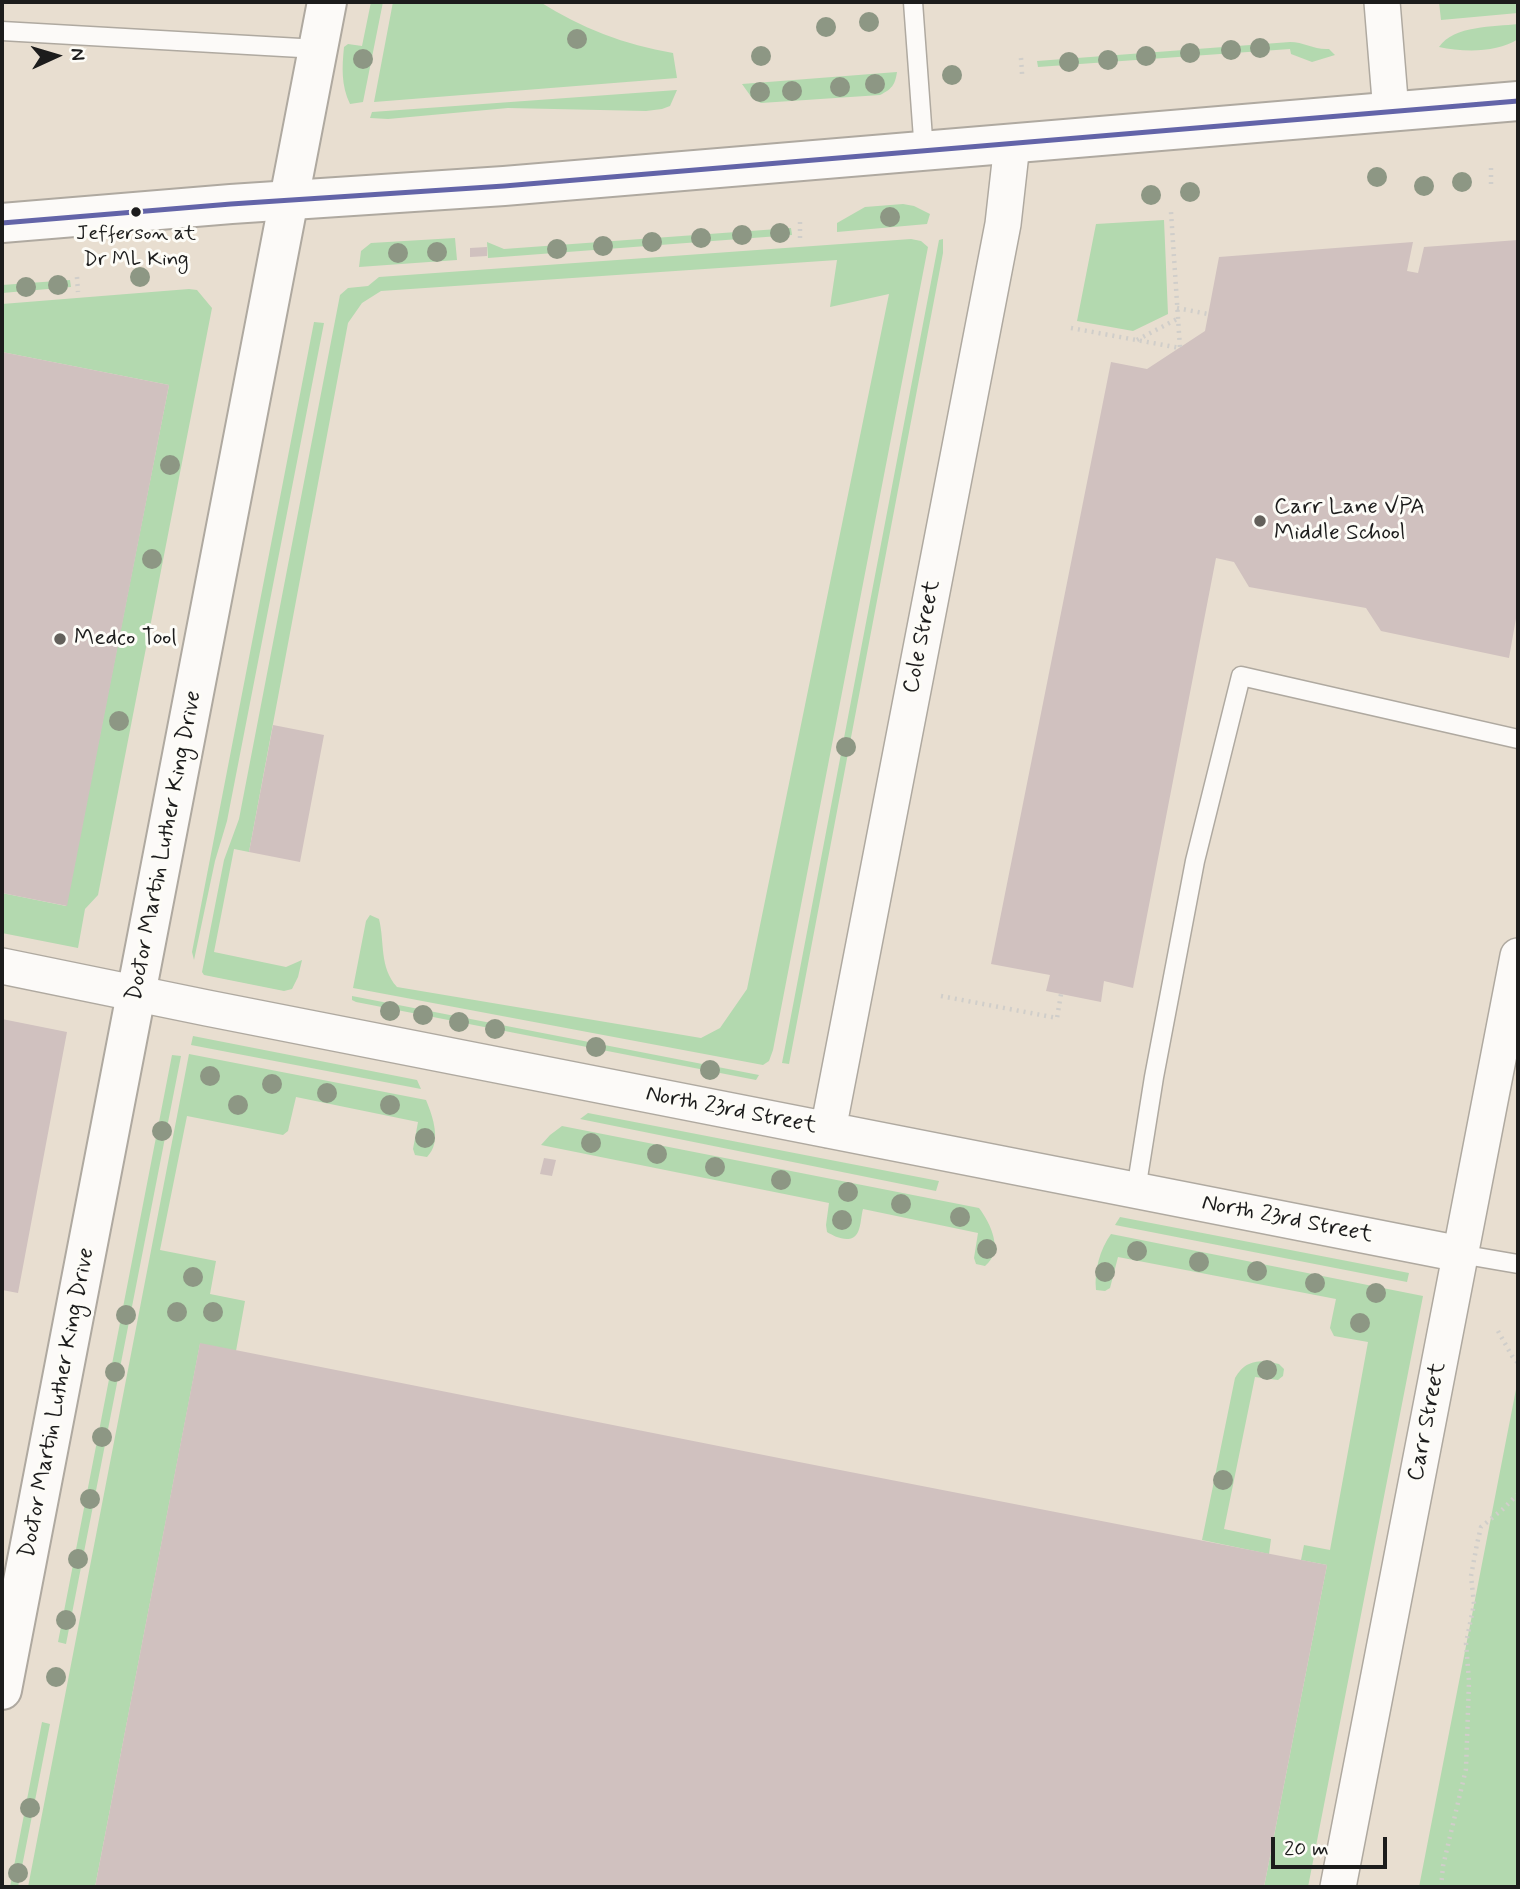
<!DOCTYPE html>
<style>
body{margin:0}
#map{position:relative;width:1520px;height:1889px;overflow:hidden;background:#e8ded0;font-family:Mynerve,sans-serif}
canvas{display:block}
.frame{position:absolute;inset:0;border:4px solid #1c1c1c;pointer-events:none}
.north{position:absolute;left:21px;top:21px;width:70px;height:70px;-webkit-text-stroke:5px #fdfcf7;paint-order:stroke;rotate:86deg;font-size:19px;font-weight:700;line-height:28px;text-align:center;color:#1c1c1c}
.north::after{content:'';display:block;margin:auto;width:24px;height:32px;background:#1c1c1c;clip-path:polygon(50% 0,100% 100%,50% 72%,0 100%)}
.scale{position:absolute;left:1271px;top:1837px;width:116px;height:32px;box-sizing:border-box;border:4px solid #1c1c1c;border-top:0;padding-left:9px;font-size:21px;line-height:24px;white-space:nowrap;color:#1c1c1c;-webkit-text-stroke:5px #fdfcf7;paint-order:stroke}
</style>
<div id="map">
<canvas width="1520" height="1889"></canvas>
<div class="frame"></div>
<div class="north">N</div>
<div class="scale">20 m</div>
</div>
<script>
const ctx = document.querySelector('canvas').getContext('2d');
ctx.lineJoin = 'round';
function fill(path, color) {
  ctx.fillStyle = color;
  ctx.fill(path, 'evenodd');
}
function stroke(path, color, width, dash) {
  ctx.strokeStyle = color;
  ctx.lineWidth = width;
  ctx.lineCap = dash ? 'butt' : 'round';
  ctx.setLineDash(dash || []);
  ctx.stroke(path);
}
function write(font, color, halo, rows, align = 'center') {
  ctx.font = font + ' Mynerve,sans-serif';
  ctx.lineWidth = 6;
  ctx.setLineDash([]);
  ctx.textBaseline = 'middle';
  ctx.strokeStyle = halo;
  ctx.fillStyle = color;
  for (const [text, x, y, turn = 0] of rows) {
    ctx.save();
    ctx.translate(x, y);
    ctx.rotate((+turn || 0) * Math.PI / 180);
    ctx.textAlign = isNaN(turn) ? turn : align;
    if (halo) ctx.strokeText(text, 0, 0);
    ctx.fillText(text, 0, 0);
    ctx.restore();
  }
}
fill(new Path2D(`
 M371,2h12l-20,100 -13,2c-9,-19 -8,-37 -6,-57l4,-3 14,2z
 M393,2h147c41,26 85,43 133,51l4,25 -303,24z
 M1439,2h79v11l-77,7z
 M1518,24v15c-21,14 -55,13 -79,8 15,-22 55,-20 79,-23z
 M1290,42c14,0 24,8 39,7l6,6 -23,7 -21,-8 -1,-5 -252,18 -1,-6z
 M897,72c-2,13 -5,17 -17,23l-119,8 -9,-5 -10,-14z
 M677,90l-7,16 -8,3 -16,2 -138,-3 -120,11 -18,-1 2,-6z
 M903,204l11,2 16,8 -3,10 -90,8v-9l28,-16z
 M1164,220l4,94 -35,17 -56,-10 19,-97z
 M791,228l1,7 -304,23 -1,-16 17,7z
 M455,238l2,22 -98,7 2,-16 10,-8z
 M911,239l10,2 7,6 -155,803 -4,11 -6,4 -410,-77 13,-67 4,-6 9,4c6,24 0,48 18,68l304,51 19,-10 27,-39 142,-695 -59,13 7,-47 -456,31 -19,12 -14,20 -99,529 -15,-3 -20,103 72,15 16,-7 -4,17 -6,12 -8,2 -80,-16 -2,-3 22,-112 15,-41 101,-524 8,-7 20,-2 11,-9z
 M943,239v14l-154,811 -7,-1 157,-823z
 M70,280l1,7 -69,6v-8z
 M189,289l8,1 15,18 -114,587 -13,14 -7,39 -76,-15v-40l64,13 103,-521 -167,-33v-48z
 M314,322l10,1 -97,498 -12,40 -21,99 -2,-8z
 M352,996l407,79 -3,5 -400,-78 -4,-2z
 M193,1036l224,44 4,9 -230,-44z
 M189,1054l237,46c7,17 16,42 1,57l-12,-2 -2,-6 5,-27 -122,-25 -8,34 -5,4 -96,-19 -27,134 56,11 -6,33 35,7 -9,50 -36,-7 -105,543h-67z
 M172,1055l9,1 -115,588 -8,-2z
 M588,1113l351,68 -3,10 -356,-72z
 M562,1126l417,82c12,16 25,43 6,58l-9,-2 -2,-6 4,-25 -115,-24c-2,7 -2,17 -5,23 -6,13 -23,5 -31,0l-1,-7 3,-22 -288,-58 9,-10z
 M1120,1217l289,56 -2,9 -292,-57z
 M1111,1234l312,62 -115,591h-44l63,-322 -26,-5 3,-15 26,5 38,-208 -34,-6 -4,-8 6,-29 -218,-42 -8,31 -5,3 -9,-1c-2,-19 4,-41 15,-56z
 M1264,1361l15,3 5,5 -1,7 -5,4 -23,-3 -31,152 47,10 -2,15 -67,-14 33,-162c8,-13 14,-16 29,-17z
 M1518,1379v508h-99z
 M42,1722l8,2 -32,163h-8z`), '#b3d9af');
fill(new Path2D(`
 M1518,240v367l-9,51 -128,-27 -15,-23 -117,-21 -15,-25 -18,-4 -83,430 -29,-7 -3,21 -55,-11 4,-16 -59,-11 120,-602 36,7 58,-38 14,-74 194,-15 -6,29 11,2 6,-26z
 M487,247v9l-17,1v-9z
 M2,352l167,33 -102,521 -65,-13z
 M273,725l51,10 -24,127 -51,-10z
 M2,1019l65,13 -49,261 -16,-3z
 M544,1158l12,2 -4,16 -12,-2z
 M200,1343l599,119 528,103 -63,322h-1169z`), '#d0c1bf');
const lane = new Path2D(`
 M913,2l11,150
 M2,31l316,18
 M1136,1190l18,-113 41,-216 46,-185 277,63
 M1460,1254l58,10`);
const street = new Path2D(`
 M1382,2l9,110
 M2,966l205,42 1253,246
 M828,1130l175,-906 9,-80
 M1338,1887l180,-931`);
const secondary = new Path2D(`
 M2,1690l325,-1688`);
const primary = new Path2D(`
 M2,223l229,-19 273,-18 1014,-85`);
stroke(lane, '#afa9a0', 21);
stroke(street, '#afa9a0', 38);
stroke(secondary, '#afa9a0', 42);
stroke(primary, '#afa9a0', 42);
stroke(new Path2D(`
 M699,2v6
 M1021,58l1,16
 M1491,168v21
 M800,222v18
 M77,277l1,15
 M1177,308l31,6
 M1071,328l109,20 -9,-136
 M1137,340l40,-21
 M941,996l116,22 4,-24
 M1498,1331l14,25 6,7
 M1441,1887l2,-21 23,-97 3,-88 -3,-38 8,-39 -3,-28 6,-32 4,-17 22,-18 15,-15`), '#d0ceca', 4.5, [2, 5]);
stroke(lane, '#fcfaf8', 18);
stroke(street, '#fcfaf8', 35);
stroke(secondary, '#fcfaf8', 38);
stroke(primary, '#fcfaf8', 38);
stroke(new Path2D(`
 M2,223l229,-19 273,-18 1014,-85`), '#6364a8', 5);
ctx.fillStyle = '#8d9784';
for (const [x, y] of [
 [869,22],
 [826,27],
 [577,39],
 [1260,48],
 [1231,50],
 [1190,53],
 [761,56],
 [1146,56],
 [363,59],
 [1108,60],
 [1069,62],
 [952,75],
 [875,84],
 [840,87],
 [792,91],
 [760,92],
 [1377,177],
 [1462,182],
 [1424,186],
 [1190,192],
 [1151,195],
 [890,217],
 [780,233],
 [742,235],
 [701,238],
 [652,242],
 [603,246],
 [557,249],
 [437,252],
 [398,253],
 [140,277],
 [58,285],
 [26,287],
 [170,465],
 [152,559],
 [119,721],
 [846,747],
 [390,1011],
 [423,1015],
 [459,1022],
 [495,1029],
 [596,1047],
 [710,1070],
 [210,1076],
 [272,1084],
 [327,1093],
 [238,1105],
 [390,1105],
 [162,1131],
 [425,1138],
 [591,1143],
 [657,1154],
 [715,1167],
 [781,1180],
 [848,1192],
 [901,1204],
 [960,1217],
 [842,1220],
 [987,1249],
 [1137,1251],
 [1199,1262],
 [1257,1271],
 [1105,1272],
 [193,1277],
 [1315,1283],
 [1376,1293],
 [177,1312],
 [213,1312],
 [126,1315],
 [1360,1323],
 [1267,1370],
 [115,1372],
 [102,1437],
 [1223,1480],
 [90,1499],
 [78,1559],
 [66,1620],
 [56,1677],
 [30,1808],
 [18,1873]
]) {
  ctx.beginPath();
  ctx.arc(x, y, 10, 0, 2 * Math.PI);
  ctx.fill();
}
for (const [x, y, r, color] of [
 [136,212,6,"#1c1c1c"],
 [1260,521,7,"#63605b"],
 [60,639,7,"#63605b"]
]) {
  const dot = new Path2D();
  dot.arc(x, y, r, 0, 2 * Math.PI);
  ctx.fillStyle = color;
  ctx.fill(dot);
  stroke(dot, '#fdfcf7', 2.5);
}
write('21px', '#1c1c1c', '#fdfcf7', [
 ["Jefferson at",136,235],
 ["Dr ML King",136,261]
]);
write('23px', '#1c1c1c', '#fdfcf7', [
 ["Carr Lane VPA",1274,508],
 ["Middle School",1274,534],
 ["Medco Tool",74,639]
], 'left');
write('23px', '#1c1c1c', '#fdfcf7', [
 ["Cole Street",923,637,-79],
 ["Doctor Martin Luther King Drive",165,846,-79],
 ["North 23rd Street",731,1111,11],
 ["North 23rd Street",1287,1220,11],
 ["Doctor Martin Luther King Drive",58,1403,-79],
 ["Carr Street",1428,1422,-79]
]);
</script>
